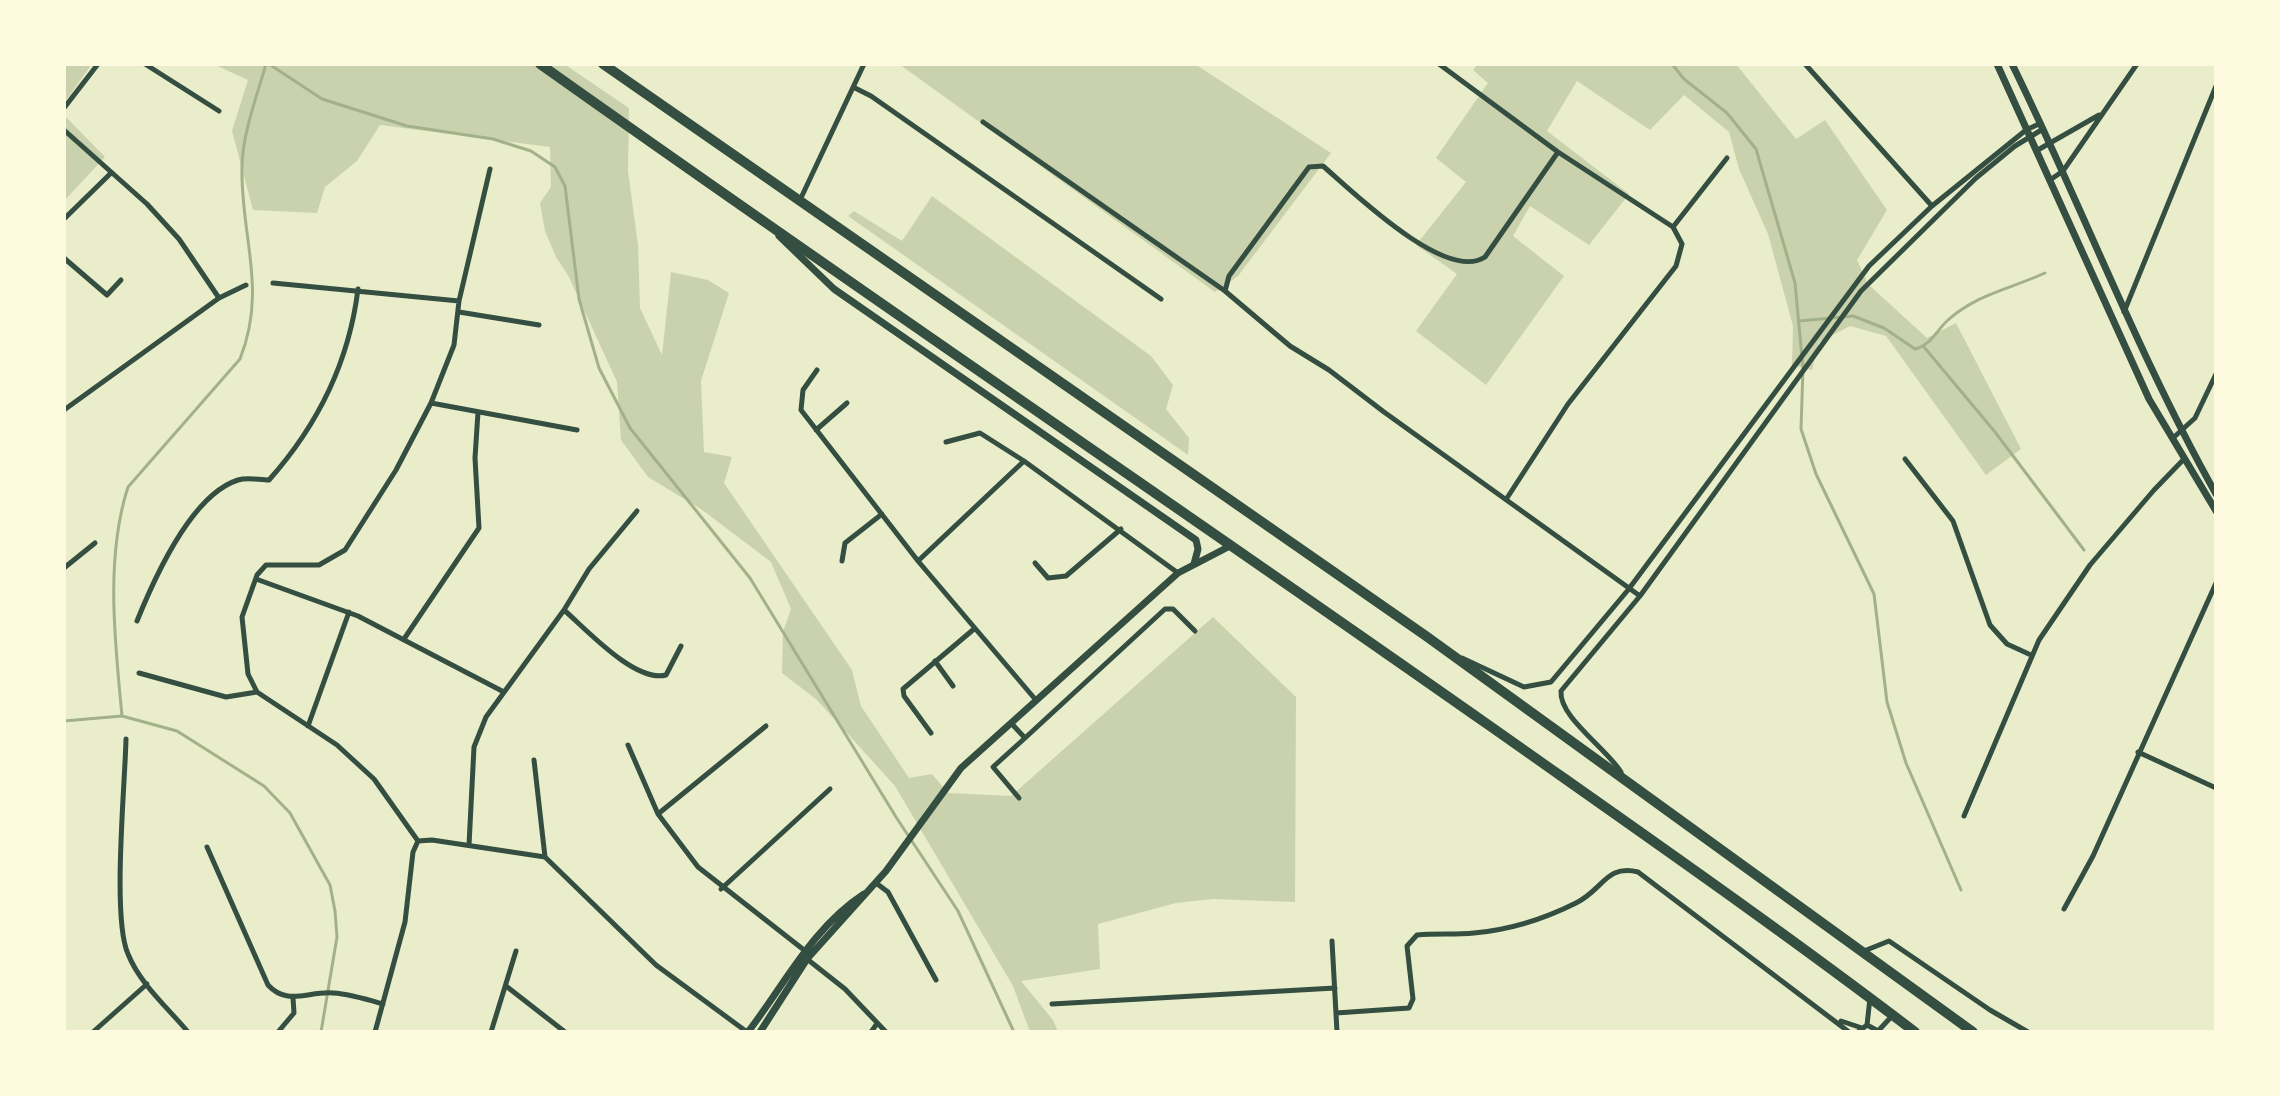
<!DOCTYPE html>
<style>
body{margin:0}
#map{position:relative;width:2280px;height:1096px;overflow:hidden;background:#e9edc9;font-family:Commissioner,sans-serif}
canvas{display:block}
.frame{position:absolute;inset:0;border:66px solid #fefae0;pointer-events:none}
</style>
<div id="map">
<canvas width="2280" height="1096"></canvas>
<div class="frame"></div>
</div>
<script>
const ctx = document.querySelector('canvas').getContext('2d');
ctx.lineJoin = 'round';
function fill(path, color) {
  ctx.fillStyle = color;
  ctx.fill(path, 'evenodd');
}
function stroke(path, color, width, dash) {
  ctx.strokeStyle = color;
  ctx.lineWidth = width;
  ctx.lineCap = dash ? 'butt' : 'round';
  ctx.setLineDash(dash || []);
  ctx.stroke(path);
}
fill(new Path2D(`
 M64,64h28l-28,39z
 M213,64h351l65,44 -1,63 10,74 2,63 22,47 9,-83 37,8 21,13 -28,88 3,71 28,5 -8,26 128,187 9,36 48,72 23,-4 16,19 63,3 202,-179 83,80 -1,205 -82,-3 -37,4 -78,21 2,45 -79,12 32,39 5,12h-28l-17,-46 -118,-200 -78,-86 -35,-27 1,-41 8,-23 -20,-47 -70,-53 -53,-32 -27,-37 -4,-58 -49,-107 -12,-18 -11,-26 -5,-28 11,-16 -1,-40 -170,-22 -23,36 -32,26 -8,26 -64,-3 -21,-79 16,-51z
 M899,64h296l136,89 -93,123 -23,16z
 M1478,64h258l60,75 29,-19 62,90 -30,50 11,24 59,54 29,-15 65,126 -35,26 -100,-139 -36,-10 -31,16 -7,28 -20,-5 1,-39 -25,-92 -29,-65 -10,-37 -45,-37 -34,35 -73,-49 -30,50 82,63 -40,51 -59,-39 -17,30 51,40 -78,109 -70,-54 41,-57 -41,-29 50,-63 -30,-24 52,-75 -15,-13z
 M64,115l41,42 -41,44z
 M932,196l219,160 22,29 -7,24 23,29 -1,17 -340,-239 6,-5 48,30z`), '#cad2ad');
stroke(new Path2D(`
 M269,64l53,35 85,27 86,13 38,12 24,16 10,19 14,113 20,69 31,60 120,150 146,239 62,94 56,121
 M1672,64l12,15 43,34 29,36 39,134 8,85 -2,61 15,45 58,120 13,108 19,61 55,127
 M1799,321l54,-5 31,12 31,21c15,-3 22,-19 33,-29 29,-26 62,-31 97,-47
 M1924,347l71,85 89,118
 M122,716c-7,-74 -17,-158 6,-229l112,-128c28,-71 0,-123 2,-194 1,-33 15,-69 24,-101
 M64,721l58,-5 55,15 87,55 26,27 40,72 5,26 2,26 -16,95`), '#a3b18a', 3);
stroke(new Path2D(`
 M145,64l74,47
 M1439,64l119,88 115,75 9,17 -6,22 -108,138 -61,94
 M1805,64l127,142
 M855,88l16,8 290,203
 M64,108l34,-44
 M983,122l242,169
 M64,130l83,74 32,35 40,59
 M2036,151l63,-36
 M1558,152l-73,105c-39,26 -132,-65 -162,-91l-14,1 -80,109 -4,15 65,55 39,24 55,42 256,184
 M490,169l-31,132 -5,44 -23,58 -35,67 -51,80 -26,15h-53l-9,10 -15,42 6,57 9,18 80,53 37,34 44,62 14,-1 113,17 111,108 91,67
 M2050,180l13,-9 74,-107
 M800,200l64,-136
 M64,219l46,-45
 M1673,227l54,-69
 M64,258l43,37 14,-15
 M273,283l186,18
 M459,312l80,13
 M2124,312l92,-226
 M817,370l-14,20 -2,20 117,151 117,138
 M431,403l146,27
 M64,410l155,-112 27,-13
 M816,430l31,-27
 M2173,438l22,-20 21,-44
 M946,442l34,-9 44,28 154,112
 M1905,459l48,62 37,104 17,19 24,11
 M842,561l3,-18 37,-29
 M918,561l106,-100
 M1035,563l13,15 18,-2 55,-47
 M64,568l31,-25
 M256,579l102,37 144,75
 M564,610c22,19 71,73 102,65l15,-29
 M137,621c17,-42 54,-126 101,-141 10,-3 21,0 31,0 49,-55 80,-118 89,-191
 M404,639l75,-111 -4,-70 3,-46
 M1462,658l62,29 27,-5 77,-92 241,-324 63,-60 94,-76 15,-7
 M935,661l18,25
 M139,673l87,24 31,-5
 M1011,723l14,15 140,-129h8l22,22
 M308,726l41,-114
 M931,733l-27,-37 -1,-7 71,-60
 M126,739c-1,47 -14,179 2,215 12,30 40,54 60,78
 M628,745l30,69 40,53 106,83
 M2138,752l78,36
 M534,760l11,97
 M1621,772c-16,-25 -62,-55 -60,-81l79,-95 221,-305 115,-113 39,-32 28,-17
 M1019,798l-26,-31 32,-29
 M658,814l108,-88
 M1964,816l75,-176 51,-75 64,-75 30,-31
 M469,845l5,-98 12,-30 78,-107 25,-41 48,-58
 M207,847l61,138c19,21 40,6 65,8 17,1 33,6 50,11
 M876,883l12,9 48,88
 M721,889l109,-100
 M2064,909l29,-53 123,-273
 M1332,941l5,91
 M1864,951l25,-10 101,69 38,22
 M807,959l38,30 41,43
 M506,986l59,46
 M1052,1004l283,-16
 M1336,1013l73,-5 4,-9 -6,-53 10,-11c19,-2 38,0 57,-2 35,-3 70,-14 102,-30 27,-13 30,-39 62,-31l211,160
 M1841,1021l21,7
 M1867,1025l3,-27
 M1879,1030l13,-14
 M93,1032l54,-48
 M278,1032l16,-19 -1,-15
 M375,1032l30,-110 8,-70 5,-11
 M491,1032l25,-81
 M871,1032l5,-7
 M1858,1032l9,-7 13,7`), '#344e41', 5);
stroke(new Path2D(`
 M779,236l55,53 362,251 2,9 -4,15
 M748,1032c37,-48 64,-104 116,-138
 M760,1032l47,-73 79,-88 75,-103 217,-195 54,-28`), '#344e41', 7);
stroke(new Path2D(`
 M1997,64l152,335 67,112
 M2012,64c70,142 126,291 204,430`), '#344e41', 7);
stroke(new Path2D(`
 M540,64c315,224 634,440 950,662 143,101 286,200 425,306
 M603,64l823,572 547,396`), '#344e41', 10);
</script>
